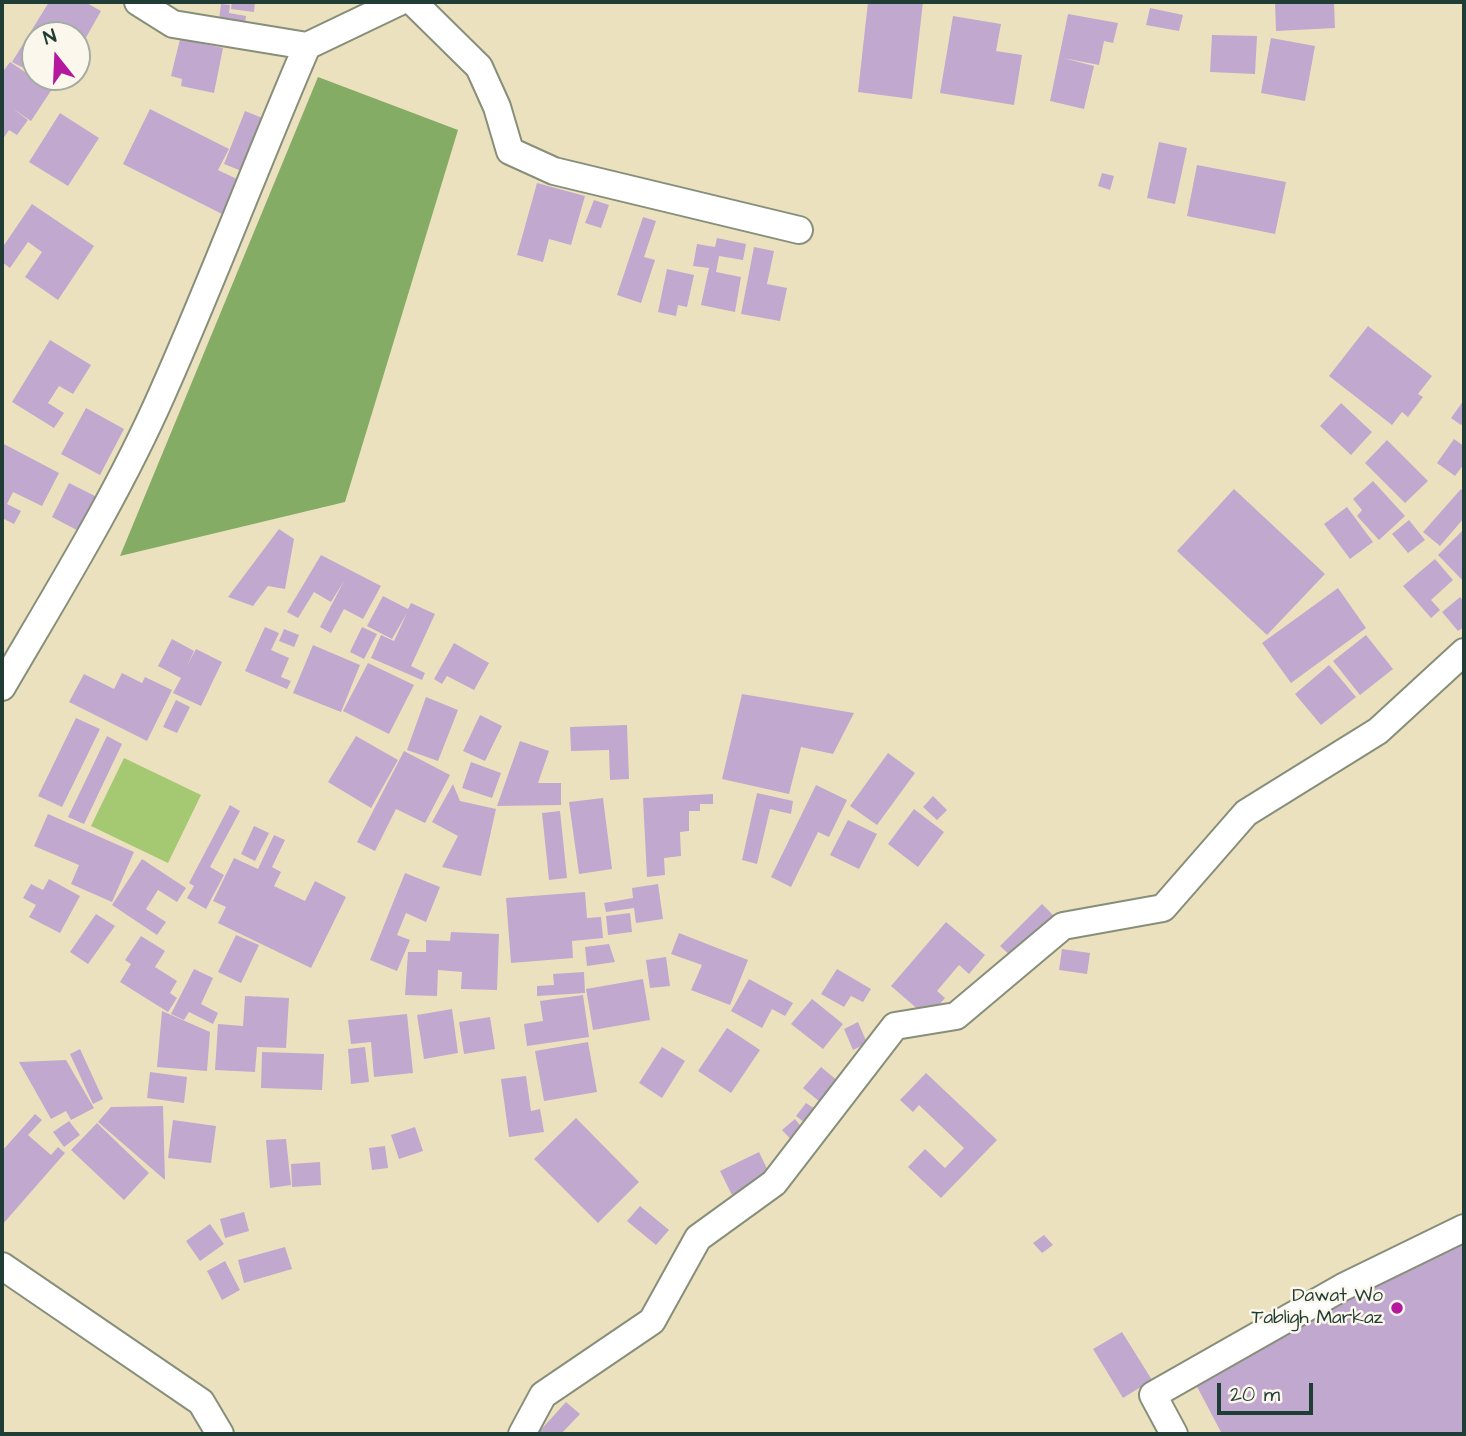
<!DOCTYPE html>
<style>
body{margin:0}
#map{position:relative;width:1466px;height:1436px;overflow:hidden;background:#ece1bf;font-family:"Architects Daughter",sans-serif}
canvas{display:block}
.frame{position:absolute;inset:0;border:4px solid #1f3d34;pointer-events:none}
.north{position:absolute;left:21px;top:21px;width:70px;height:70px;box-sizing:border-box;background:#fbf7ec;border:2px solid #a3ada2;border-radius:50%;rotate:342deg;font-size:19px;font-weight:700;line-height:28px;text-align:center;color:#1f3d34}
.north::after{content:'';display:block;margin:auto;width:24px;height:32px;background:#b5179e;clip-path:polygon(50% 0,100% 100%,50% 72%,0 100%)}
.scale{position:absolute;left:1217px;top:1383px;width:96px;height:32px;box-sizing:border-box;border:4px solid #1f3d34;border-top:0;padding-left:9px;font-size:21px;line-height:24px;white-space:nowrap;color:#1f3d34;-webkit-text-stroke:5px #fbf7ec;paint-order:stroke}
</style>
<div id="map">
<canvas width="1466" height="1436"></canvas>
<div class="frame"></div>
<div class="north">N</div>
<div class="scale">20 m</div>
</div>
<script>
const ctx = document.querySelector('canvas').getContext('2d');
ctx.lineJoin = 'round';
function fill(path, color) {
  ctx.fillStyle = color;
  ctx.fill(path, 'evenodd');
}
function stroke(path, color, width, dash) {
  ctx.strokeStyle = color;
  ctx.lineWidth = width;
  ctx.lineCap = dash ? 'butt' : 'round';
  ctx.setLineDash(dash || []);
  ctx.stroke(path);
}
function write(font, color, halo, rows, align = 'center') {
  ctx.font = font + ' "Architects Daughter",sans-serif';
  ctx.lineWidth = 5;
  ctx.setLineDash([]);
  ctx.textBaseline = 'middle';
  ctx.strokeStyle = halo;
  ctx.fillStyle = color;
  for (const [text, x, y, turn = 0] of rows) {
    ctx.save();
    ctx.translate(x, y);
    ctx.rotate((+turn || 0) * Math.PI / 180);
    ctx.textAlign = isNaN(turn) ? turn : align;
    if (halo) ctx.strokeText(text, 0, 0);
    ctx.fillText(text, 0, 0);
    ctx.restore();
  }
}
fill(new Path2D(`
 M124,758l77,37 -33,68 -77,-37z`), '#a5c872');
fill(new Path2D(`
 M318,77l140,53 -113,372 -225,54z`), '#84ac64');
fill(new Path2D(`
 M49,2h36l16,9 -17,30 -19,-11 -3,5h-27v39l-23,-12z
 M232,2h23l-1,10 -23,-3z
 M868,2h55l-11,97 -54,-7z
 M1275,2h59l1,26 -59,3z
 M221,4l9,1 -1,8 17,3 -2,15 -26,-3z
 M1150,8l33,7 -4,16 -33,-6z
 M1068,14l50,9 -5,20 -9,-2 -5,24 -36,-7 31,8 -10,43 -34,-8z
 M953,16l48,8 -5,27 26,4 -8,50 -74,-12z
 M1212,35l45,1 -2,38 -45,-2z
 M1271,38l44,8 -10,55 -44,-8z
 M180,39l43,9 -9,45 -33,-7 1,-7 -11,-3z
 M10,62l27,18 2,-3h21l-29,44 -19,-13 16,12 -11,15 -8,-5 -7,10v-67z
 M150,109l79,40 -11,21 21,10 -17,34 -99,-50z
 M245,111l20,8 -21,53 -20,-8z
 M60,113l39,25 -31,48 -39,-24z
 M1159,142l28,6 -12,56 -28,-6z
 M1197,165l89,17 -11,52 -88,-18z
 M1102,173l12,3 -4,14 -12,-4z
 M537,183l48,13 -14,49 -22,-6 -6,23 -26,-7z
 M594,200l15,5 -8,23 -16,-5z
 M32,204l62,42 -36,54 -33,-23 17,-25 -14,-10 -18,26 -8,-6v-14z
 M643,217l13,4 -12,36 11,3 -14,43 -24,-8z
 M717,238l29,6 -3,16 -24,-4 -3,16 25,5 -6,35 -34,-7 8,-37 -16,-2 4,-22 18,3z
 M754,247l20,4 -7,33 20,4 -7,33 -39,-7z
 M667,269l27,6 -7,32 -9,-2 -2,11 -18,-4z
 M1368,326l64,50 -14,18 5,3 -15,20 -6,-5 -10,13 -63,-49z
 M50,340l41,25 -18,29 -14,-8 -11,17 16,10 -10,15 -42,-26z
 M1464,400v21l-3,4 -10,-7z
 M1341,403l31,29 -21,23 -31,-29z
 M86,408l38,21 -24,46 -39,-21z
 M1454,439l10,7v18l-9,12 -18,-13z
 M1387,440l41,41 -23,22 -40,-40z
 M2,443l57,30 -17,33 -29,-14 -6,12 14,7 -7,13 -12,-6z
 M1373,481l32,35 -26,24 -22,-24 5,-6 -9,-11z
 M69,483l36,18 -17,35 -36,-19z
 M1234,489l91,85 -58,61 -90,-84z
 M1461,489l3,3v26l-24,28 -17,-14z
 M1347,507l26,35 -23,17 -26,-35z
 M1409,520l16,20 -17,13 -16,-19z
 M279,529l15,10 -9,50 -17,-3 -15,20 -25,-9z
 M1464,529v53l-26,-27z
 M321,555l60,31 -18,33 -19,-10 -13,24 -11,-6 24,-46 -13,21 -17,-10 -16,26 -11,-6z
 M1435,559l18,21 -22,20 9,10 -9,8 -28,-32z
 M1338,588l28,40 -75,55 -29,-40z
 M383,596l25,13 3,-6 24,11 -24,52 14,7 -3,7 -51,-22 10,-23 13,6 13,-28 -15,26 -25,-13z
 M1460,597l4,5v25l-6,4 -16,-19z
 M265,627l14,6 -8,17 18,8 -8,19 10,4 -4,8 -42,-18z
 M362,627l15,7 -13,25 -14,-7z
 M284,629l15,6 -5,12 -15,-6z
 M1366,635l27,34 -33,26 -27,-34z
 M172,639l22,12 -7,15 9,-17 26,13 -21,44 -28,-13 8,-15 -23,-12z
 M454,643l35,20 -15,27 -27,-14 -5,8 -8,-5z
 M313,645l47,20 -19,47 -48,-19z
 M368,663l46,22 -25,49 -46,-23z
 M1329,665l27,32 -35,28 -26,-31z
 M122,673l20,10 3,-6 27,13 -25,51 -78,-39 15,-28 30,15z
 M742,694l112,19 -21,41 -32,-7 -12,47 -67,-15z
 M426,697l32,13 -20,51 -31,-11z
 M176,700l14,7 -13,26 -14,-6z
 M480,715l22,11 -17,35 -22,-10z
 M76,718l24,11 -38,78 -24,-11z
 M627,725l2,54 -19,1 -1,-30 -38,1 -1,-24z
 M107,736l15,8 -38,80 -16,-7z
 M356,736l42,24 -27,48 -43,-26z
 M520,741l29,10 -11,32h23v22l-64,1z
 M404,751l46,24 -25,48 -29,-14 -21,42 -18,-9z
 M888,753l27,20 -38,52 -27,-19z
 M471,762l30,11 -9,25 -30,-10z
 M453,784l7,17 36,8 -15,67 -39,-9 16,-31 -26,-14z
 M816,785l31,15 -18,37 -11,-5 -27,55 -20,-10z
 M757,793l36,8 -2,13 -21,-5 -13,55 -15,-4z
 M713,794v10h-13v7h-11v20l-9,1 1,24 -17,2 1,17 -18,2 -4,-79z
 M933,796l14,14 -10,10 -14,-13z
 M603,798l9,71 -33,5 -10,-72z
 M230,805l10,6 -30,56 14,8 -18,34 -19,-11 7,-12 -5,-3z
 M914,809l30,23 -26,35 -30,-23z
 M560,811l7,67 -18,2 -7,-67z
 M48,814l86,38 -22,50 -41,-18 8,-19 -45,-19z
 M848,820l29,14 -18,35 -29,-14z
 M254,826l15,7 -14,28 -14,-7z
 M274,835l11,5 -13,27 9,5 -7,14 31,15 10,-20 31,16 -35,71 -93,-45 8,-16 -13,-6 21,-43 24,11z
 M142,859l44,29 -9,14 -19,-12 -12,19 20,13 -9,13 -45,-30z
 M405,873l35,14 -14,35 -20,-9 -9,22 13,5 -13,31 -27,-11z
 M49,879l31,17 -20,37 -31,-16 7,-12 -13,-7 8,-14 12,6z
 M658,884l5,35 -27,4 -2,-15 -28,4 -2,-9 29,-5 -1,-10z
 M585,892l2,26 14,-1 2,21 -31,3 1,17 -62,5 -5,-65z
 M1042,904l13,13 -41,42 -14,-13z
 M630,913l2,19 -24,3 -2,-19z
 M96,914l19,12 -27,38 -18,-12z
 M946,922l39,33 -16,19 -10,-9 -22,26 8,7 -17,20 -37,-32z
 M451,932l48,2 -2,56 -36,-1 1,-17 -24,-2 -1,26 -32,-1 3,-43h18v-12l24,1z
 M679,933l69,27 -18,45 -39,-15 11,-25 -31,-11z
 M236,935l23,10 -18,38 -23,-11z
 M141,936l24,15 -10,16 22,14 -7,12 7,5 -9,14 -48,-30 11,-18 -6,-4z
 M609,944l6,18 -28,4 -2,-19z
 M1062,949l28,4 -3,21 -28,-4z
 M666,957l4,29 -20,2 -4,-28z
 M194,969l19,9 -12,26 17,9 -5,11 -24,-12 -5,8 -13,-6z
 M837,969l34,20 -8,13 -12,-6 -7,11 -23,-13z
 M584,972l1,21 -48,3v-10l17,-1 -1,-11z
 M643,979l7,41 -57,10 -7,-41z
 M749,979l44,24 -8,13 -13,-7 -10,19 -31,-17z
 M583,995l6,42 -62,9 -3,-22 19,-3 -3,-20z
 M245,996l44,2 -3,50 -29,-1 -2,25 -40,-2 3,-46 25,2z
 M812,999l31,25 -20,25 -32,-25z
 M452,1009l6,44 -34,6 -7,-44z
 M162,1011l48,21 -3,39 -50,-4z
 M407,1014l6,59 -39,4 -3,-35 -20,2 -3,-24z
 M490,1017l5,32 -31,5 -5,-32z
 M858,1022l9,21 -14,7 -9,-21z
 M727,1028l33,22 -29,43 -33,-22z
 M588,1042l9,50 -53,9 -9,-50z
 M365,1047l4,35 -18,2 -3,-35z
 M662,1047l23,14 -23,37 -23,-15z
 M80,1049l23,50 -10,5 -23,-50z
 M262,1052l62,2 -2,36 -61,-2z
 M66,1060l28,48 -23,12 -5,-9 -15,8 -32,-57z
 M821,1067l23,19 -18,21 -23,-19z
 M150,1072l37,5 -3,26 -37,-5z
 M926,1073l71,67 -56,58 -33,-31 17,-18 20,19 19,-20 -45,-43 -6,7 -13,-12z
 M526,1076l5,35 9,-2 4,23 -35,5 -8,-58z
 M806,1103l14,9 -11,14 -13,-10z
 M163,1106l2,74 -67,-58 13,-15z
 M35,1114l7,6 -14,15 23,20 7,-8 7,6 -63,72v-74z
 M576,1118l63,64 -41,41 -64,-64z
 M795,1119l14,17 -11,11 -16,-17z
 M173,1120l43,6 -5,37 -43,-5z
 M69,1121l11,14 -16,12 -11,-15z
 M97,1123l52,50 -25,27 -53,-50z
 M415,1127l8,24 -24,8 -8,-24z
 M286,1139l5,46 -21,3 -4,-48z
 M385,1146l3,22 -16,2 -3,-22z
 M759,1152l11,23 -38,20 -12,-24z
 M320,1162l1,23 -29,2 -1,-23z
 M640,1206l29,24 -13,15 -29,-24z
 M244,1212l5,19 -24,7 -5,-19z
 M210,1224l14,20 -24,17 -14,-20z
 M1044,1235l9,10 -11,8 -9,-10z
 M1464,1238v196h-242l-29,-55z
 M285,1247l7,22 -48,14 -6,-23z
 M225,1261l15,29 -18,10 -15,-29z
 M1122,1332l30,48 -29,18 -30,-49z
 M566,1402l14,12 -19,20h-24z`), '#c1a8cf');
const street = new Path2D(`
 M138,2l35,22 134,22 92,-44
 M413,2l66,65 18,40 13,44 44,20 245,59
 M2,687c56,-96 115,-191 160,-293 51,-114 95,-232 145,-348
 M2,1266l199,136 19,32
 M522,1434l21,-39 109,-74 46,-83 76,-55 121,-157 61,-10 107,-90 100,-18 83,-95 132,-82 86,-79
 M1174,1434l-21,-39 190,-108 121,-59`);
stroke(street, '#868f7a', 30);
stroke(street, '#fff', 26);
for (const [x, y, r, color] of [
 [1397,1308,7,"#b5179e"]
]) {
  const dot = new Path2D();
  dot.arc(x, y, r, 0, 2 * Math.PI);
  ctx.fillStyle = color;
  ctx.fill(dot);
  stroke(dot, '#fbf7ec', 2.5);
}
write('19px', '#1f3d34', '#fbf7ec', [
 ["Dawat Wo",1383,1297],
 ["Tabligh Markaz",1383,1319]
], 'right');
</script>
